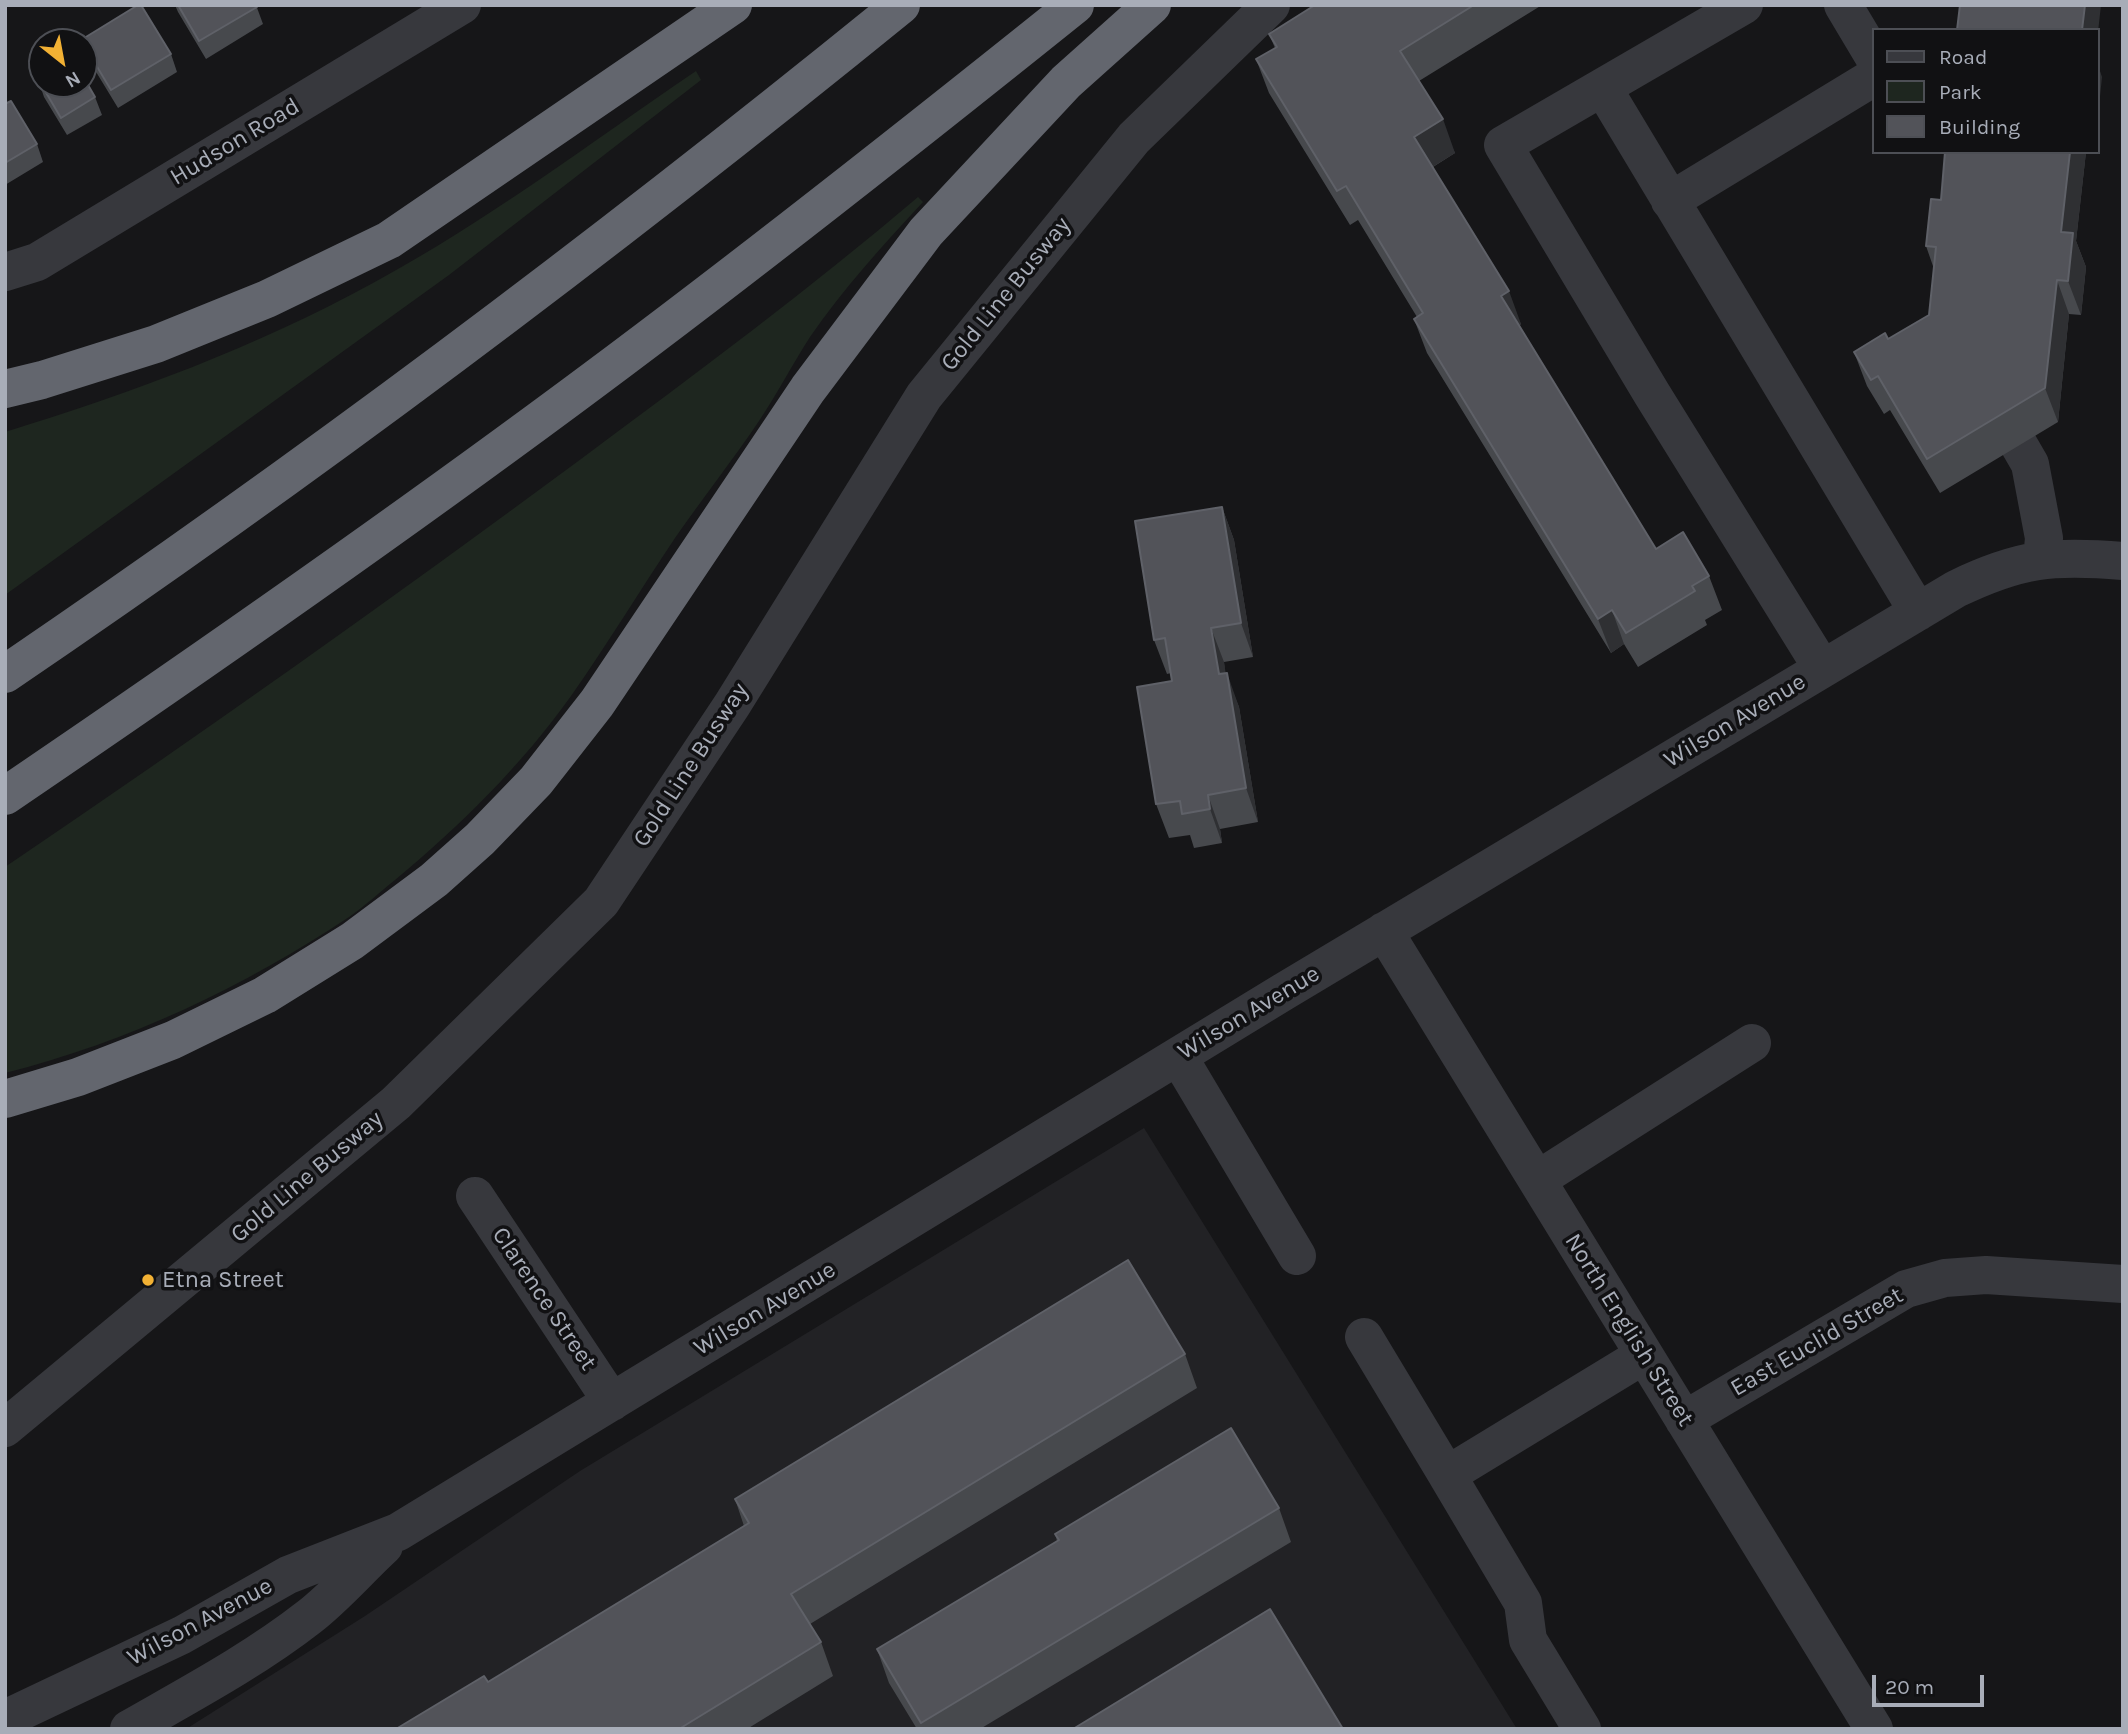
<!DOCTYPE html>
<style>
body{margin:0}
#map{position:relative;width:2128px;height:1734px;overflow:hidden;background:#161618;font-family:Karla,sans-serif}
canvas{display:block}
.frame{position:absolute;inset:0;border:7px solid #a8adb8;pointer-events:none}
.legend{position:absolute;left:1872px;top:28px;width:228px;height:126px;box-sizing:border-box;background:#111113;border:2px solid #4d4f55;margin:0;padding:9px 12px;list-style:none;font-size:21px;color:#a8adb8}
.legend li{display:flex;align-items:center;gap:14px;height:35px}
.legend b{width:35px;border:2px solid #4d4f55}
.north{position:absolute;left:28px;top:28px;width:70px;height:70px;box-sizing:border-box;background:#111113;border:2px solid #4d4f55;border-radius:50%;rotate:149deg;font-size:19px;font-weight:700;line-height:28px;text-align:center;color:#a8adb8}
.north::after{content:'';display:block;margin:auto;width:24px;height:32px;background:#f2b134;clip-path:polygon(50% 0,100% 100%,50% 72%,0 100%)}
.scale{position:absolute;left:1872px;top:1675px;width:112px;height:32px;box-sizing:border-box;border:4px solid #a8adb8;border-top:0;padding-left:9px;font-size:21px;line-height:24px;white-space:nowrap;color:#a8adb8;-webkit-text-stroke:5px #111113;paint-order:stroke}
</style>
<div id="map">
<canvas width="2128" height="1734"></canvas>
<div class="frame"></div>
<ul class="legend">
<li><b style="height:9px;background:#37383d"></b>Road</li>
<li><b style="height:19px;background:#1e261f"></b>Park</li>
<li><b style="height:19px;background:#525359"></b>Building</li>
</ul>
<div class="north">N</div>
<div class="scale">20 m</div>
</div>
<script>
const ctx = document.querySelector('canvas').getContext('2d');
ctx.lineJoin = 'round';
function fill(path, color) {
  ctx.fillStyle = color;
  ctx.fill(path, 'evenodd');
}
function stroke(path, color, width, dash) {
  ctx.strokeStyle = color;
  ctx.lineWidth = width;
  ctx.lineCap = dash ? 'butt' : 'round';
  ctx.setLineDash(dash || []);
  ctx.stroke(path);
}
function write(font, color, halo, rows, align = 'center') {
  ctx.font = font + ' Karla,sans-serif';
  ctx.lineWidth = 7;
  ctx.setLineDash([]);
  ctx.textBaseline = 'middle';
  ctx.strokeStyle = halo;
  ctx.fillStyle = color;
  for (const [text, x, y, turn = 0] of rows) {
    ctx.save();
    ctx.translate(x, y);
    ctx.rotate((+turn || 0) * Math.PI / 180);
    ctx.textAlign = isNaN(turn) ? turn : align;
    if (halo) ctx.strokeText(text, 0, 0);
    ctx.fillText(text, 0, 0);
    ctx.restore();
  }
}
fill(new Path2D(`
 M1144,1128l373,601h-1331l179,-113 215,-145z`), '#222225');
fill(new Path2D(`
 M696,71l5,9 -252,195 -444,320v-163c127,-39 251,-85 368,-149 113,-61 217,-140 323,-212z
 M918,197l5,5c-40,43 -80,87 -113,135 -18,28 -33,57 -51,84 -27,40 -57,78 -84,117 -35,52 -68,107 -104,158 -49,69 -112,131 -176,184 -15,12 -30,26 -46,37 -105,70 -221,125 -344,156v-206c195,-132 387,-268 576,-408 114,-85 229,-170 337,-262z`), '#1e261f');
stroke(new Path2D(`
 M1744,5l-241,140 149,249 170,274
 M1843,5l31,52
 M1603,88l315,524
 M1670,201l204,-124
 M5,272l32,-10 425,-257
 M2019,445l11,19 14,74 -2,22
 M1384,931l490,798
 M1178,1056l119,200
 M1537,1180l215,-137
 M475,1196l137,206
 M1364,1337l83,138 197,-120
 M1684,1420l222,-131 39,-11 41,-3 137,9
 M5,1428l391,-325 205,-201 131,-197 192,-309 210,-258 137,-133
 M1447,1475l76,128 5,37 54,89
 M5,1719l177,-84 106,-60 110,-43 885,-540 673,-403c64,-31 97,-34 167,-28
 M129,1729c61,-35 125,-69 180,-112 27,-21 50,-48 75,-71`), '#37383d', 38);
stroke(new Path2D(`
 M5,389l37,-9 114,-36 111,-45 122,-59 344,-235
 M5,674c308,-209 607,-434 896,-669
 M5,796c190,-129 378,-260 563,-397 172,-127 340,-260 507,-394
 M5,1099l73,-22 95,-37 92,-45 87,-54 82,-61 46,-41 56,-58 61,-78 211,-314 118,-157 140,-150 86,-77`), '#63666e', 38);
fill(new Path2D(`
 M175,5h81l7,19 -57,35 -28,-47z
 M1315,5h227l-123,76 36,72 -22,14 88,157 -2,2 137,223 53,27 13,34 -17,10 2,5 -69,42 -14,-23 -13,9 -184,-300 -13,-34 3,-2 -59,-97 -8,5 -81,-132 -13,-34 19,-11 -6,-14z
 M84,42l87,12 6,18 -59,36 -31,-51 -3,-8z
 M38,79l57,18 7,18 -35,20 -23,-38z
 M5,104l32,40 6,18 -38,23z
 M1945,152h141l-10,89 10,26 -5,48 -12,-1 -11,108 -118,71 -50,-83 -6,4 -17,-28 -13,-34 34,-13 41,-24 5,-46 -8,-23 15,-46z
 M1222,507l12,33 19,117 -29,5 1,11 14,34 19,115 -38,7 2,14 -28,5 -4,-13 -21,3 -13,-34 16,-123 -1,-8 -4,1 -13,-34z
 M1185,1354l12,34 -387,236 11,18 12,34 -86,53h-351l92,-47 256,-156 -9,-27z
 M1279,1508l12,34 -311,187h-63l-28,-46 -12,-34 180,-108 -2,-7z`), '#47494d');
fill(new Path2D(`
 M2085,5h16l-3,27v-2h-16z
 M2098,65l4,12 -4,39z
 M1443,119l12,34 -29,18 -12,-34z
 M2070,152h16l-10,89 10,26 -5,48 -13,-34 -7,-49z
 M2057,280l12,34 -11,108 -13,-34z
 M1509,291l12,33 -8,6 -12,-34z
 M1222,507l12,33 19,117 -12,-34z
 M1612,610l12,34 -13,9 -13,-34z
 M1211,628l13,34 7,46 -12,-34z
 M1227,673l12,34 19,115 -12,-34z
 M1208,795l12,34 2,14 -12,-34z`), '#2f3033');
const building = new Path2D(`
 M138,5h3l30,49 -60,36 -27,-45v-3h-2l-1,-2z
 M178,5h78l1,2 -58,34z
 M1315,5h159l-74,46 43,68 -29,18 95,154 -8,5 155,253 27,-17 26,44 -17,10 3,5 -69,42 -14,-23 -14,9 -184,-300 9,-6 -77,-127 -9,5 -81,-132 21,-12 -8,-13z
 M1960,5h125l-3,25h-125z
 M42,77v7h42v-6l11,19 -34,21 -23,-39z
 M11,101l26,43 -32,19v-59z
 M1945,152h125l-9,80 12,1 -5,48 -11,-1 -12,108 -118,71 -49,-83 -7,4 -17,-28 31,-19 3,6 41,-24 7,-68 -10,-1 5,-47 10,1z
 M1222,507l19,116 -30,5 8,46 8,-1 19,115 -38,7 2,14 -28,5 -2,-13 -24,3 -19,-117 35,-6 -7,-43 -11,2 -19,-119z
 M1128,1260l57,94 -394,240 30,48 -142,87h-283l88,-53 4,6 261,-159 -14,-24z
 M1231,1428l48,80 -358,215 -44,-74 182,-109 -4,-6z
 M1270,1609l73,120h-270z`);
fill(building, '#525359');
stroke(building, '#5f6168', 2);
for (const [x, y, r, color] of [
 [148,1280,7,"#f2b134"]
]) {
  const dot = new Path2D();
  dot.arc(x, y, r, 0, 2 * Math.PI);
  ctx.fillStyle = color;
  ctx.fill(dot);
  stroke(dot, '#111113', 2.5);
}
write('24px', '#a8adb8', '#111113', [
 ["Hudson Road",235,142,-31],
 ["Gold Line Busway",1006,294,-51],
 ["Wilson Avenue",1735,721,-31],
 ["Gold Line Busway",691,765,-57],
 ["Wilson Avenue",1249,1013,-31],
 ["Gold Line Busway",307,1177,-40],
 ["Clarence Street",544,1299,56],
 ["Wilson Avenue",765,1309,-31],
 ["North English Street",1629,1330,58],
 ["East Euclid Street",1817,1342,-30],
 ["Wilson Avenue",200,1622,-28]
]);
write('24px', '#a8adb8', '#111113', [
 ["Etna Street",162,1280]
], 'left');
</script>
